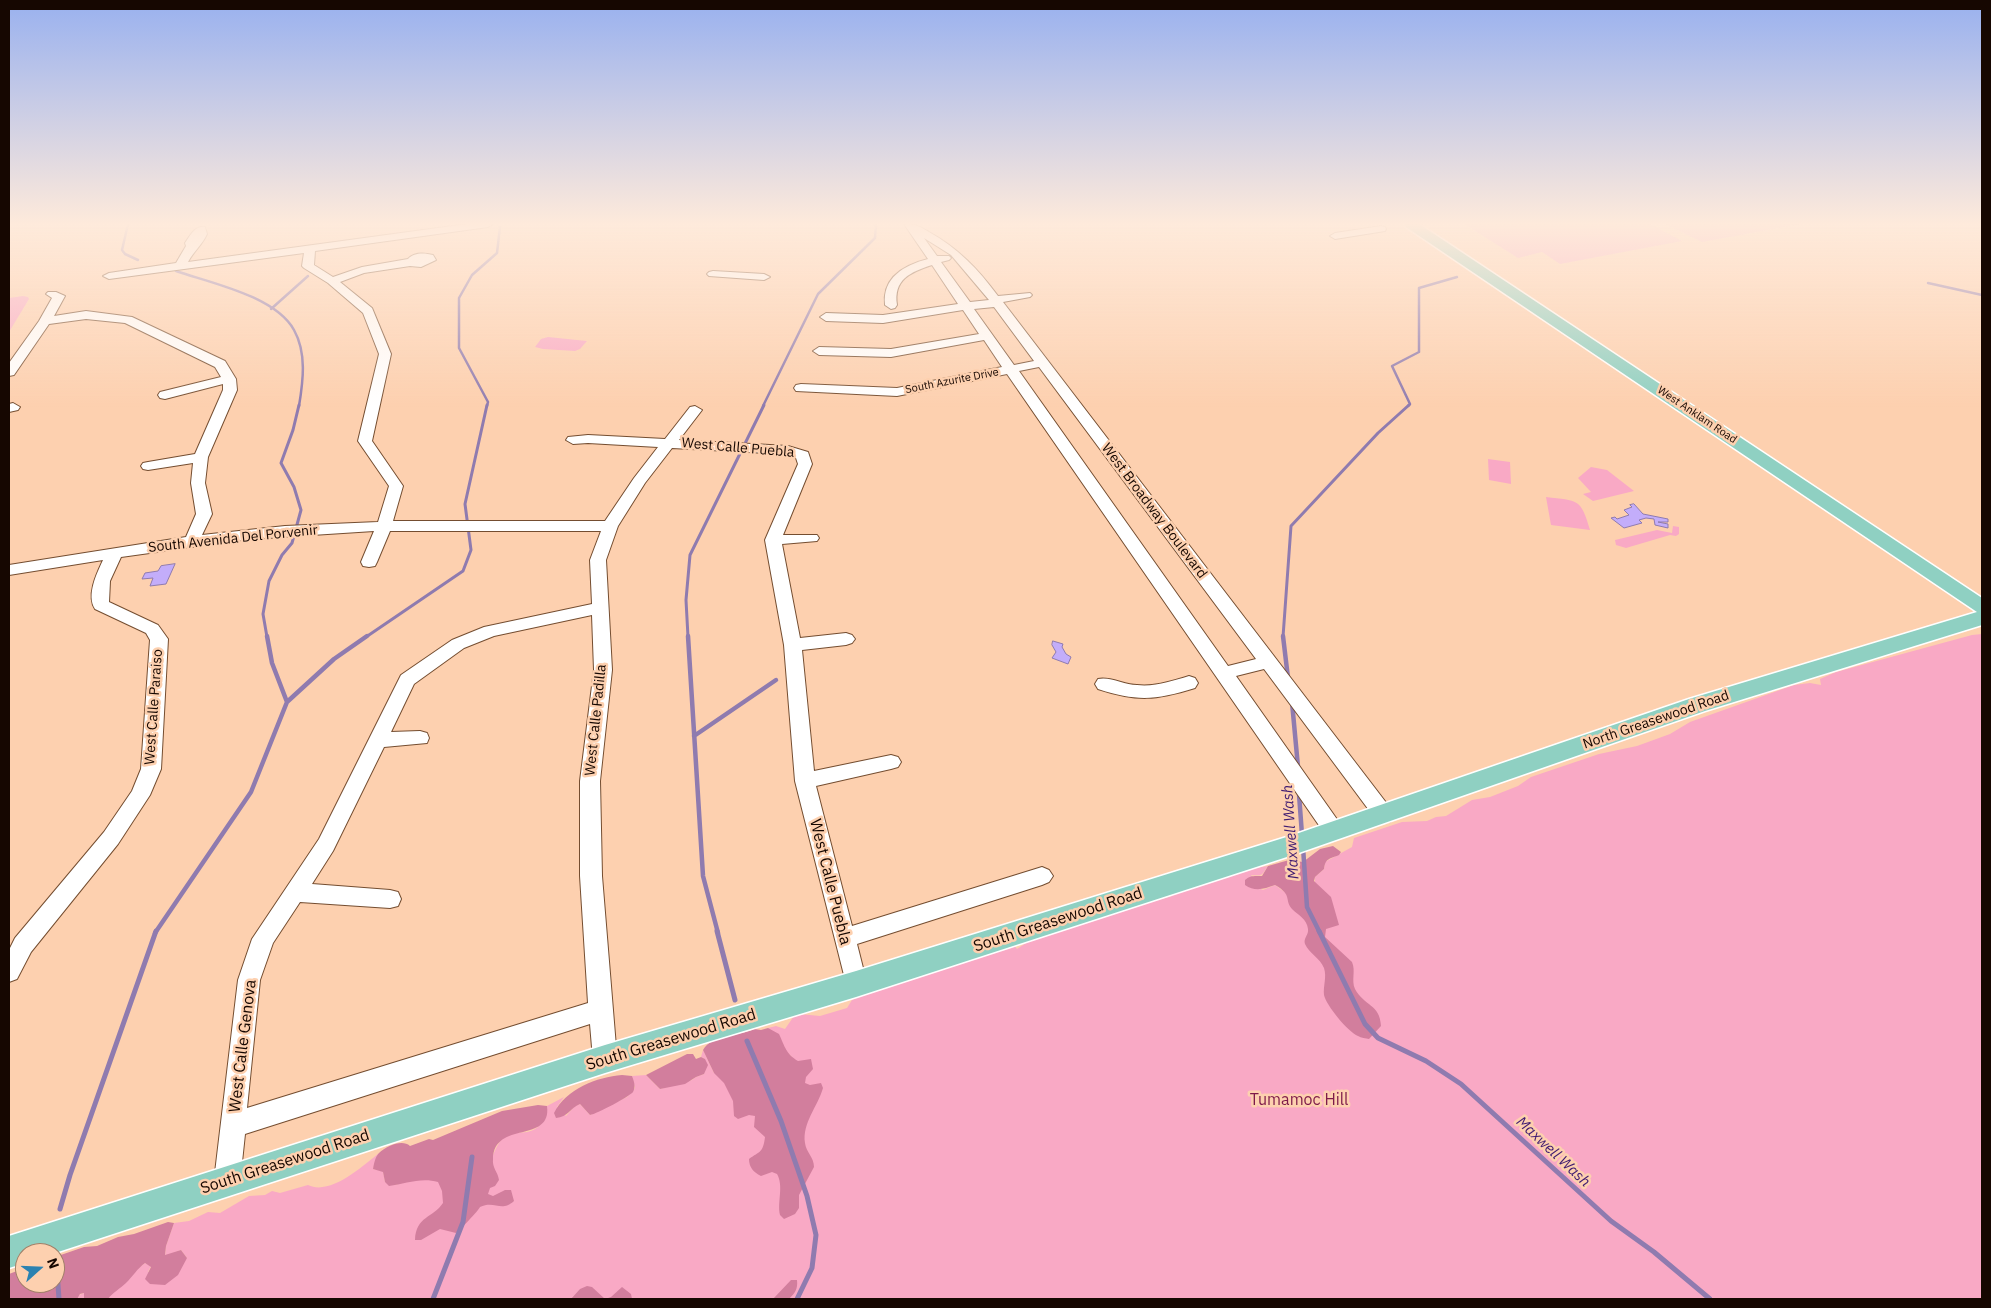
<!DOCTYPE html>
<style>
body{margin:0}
#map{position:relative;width:1991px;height:1308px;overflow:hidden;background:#fdd0af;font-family:"IBM Plex Sans",sans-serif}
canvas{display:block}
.frame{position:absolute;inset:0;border:10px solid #160701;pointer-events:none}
.north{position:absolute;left:15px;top:1243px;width:50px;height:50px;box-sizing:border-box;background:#fdd0af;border:1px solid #a18069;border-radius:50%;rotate:70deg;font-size:14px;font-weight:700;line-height:20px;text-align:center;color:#160701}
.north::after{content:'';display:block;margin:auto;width:18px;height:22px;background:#2b82b1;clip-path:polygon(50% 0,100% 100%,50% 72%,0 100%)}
</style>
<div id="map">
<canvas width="1991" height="1308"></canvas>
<div class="frame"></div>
<div class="north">N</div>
</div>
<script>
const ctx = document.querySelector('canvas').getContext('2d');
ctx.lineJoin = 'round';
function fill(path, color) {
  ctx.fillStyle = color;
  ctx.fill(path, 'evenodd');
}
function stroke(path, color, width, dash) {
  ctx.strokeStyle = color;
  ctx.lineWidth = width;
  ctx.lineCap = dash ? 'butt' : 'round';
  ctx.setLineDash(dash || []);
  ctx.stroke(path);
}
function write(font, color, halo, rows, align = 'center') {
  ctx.font = font + ' "IBM Plex Sans",sans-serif';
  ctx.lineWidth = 5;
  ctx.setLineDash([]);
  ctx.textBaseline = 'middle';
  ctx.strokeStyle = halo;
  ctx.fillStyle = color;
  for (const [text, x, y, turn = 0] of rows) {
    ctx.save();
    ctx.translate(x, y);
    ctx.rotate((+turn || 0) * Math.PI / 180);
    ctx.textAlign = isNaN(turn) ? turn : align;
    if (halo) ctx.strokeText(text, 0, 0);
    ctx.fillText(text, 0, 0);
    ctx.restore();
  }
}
fill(new Path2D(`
 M1464,224h186l32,17 -122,23 -18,-12 -24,6z
 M1665,224h136l-99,18z
 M23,296l5,1 1,2 -20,33v-34z
 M548,337l39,4 -7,8 -5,2 -32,-2 -8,-2 6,-8z
 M1488,459l22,3 1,22 -22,-4z
 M1591,467l16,3 27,21 -41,10 -10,-7 8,-2 -13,-14z
 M1546,497c32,4 35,1 44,33l-39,-5z
 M1673,526l6,1v7l-3,2 -6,-1 -44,13 -10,-3 -1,-5 42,-10 15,3z
 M1982,634v665h-1912l14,-6 44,-13 8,-10 9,-7 6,3 -3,6 39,-14 -6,-8 -16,6 1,-10 8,-23 15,-2 19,-9 12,1 29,-17 16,-1 7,-4 8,2 28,-8c22,11 55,-19 71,-32l-6,16 10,2 2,11 10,3 98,-30c4,-9 7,-17 17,-21 6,-2 11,-1 17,-2 12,-2 21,-14 20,-26l17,-9 -7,10 9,9 9,-10 5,-2 10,11 37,-18 8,-9 -3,-12 14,-1 14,14 32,-9 4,-3 8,-3 1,-15 -4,-2 2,-7 11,23 78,-16c-10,-8 -14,-21 -24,-29l8,-2 9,3 9,-13 5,-2 21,2 27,-8 5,-8 10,-7 17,-3 17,-9 18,-3 98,-35 5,6 12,-8 64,-22c14,-2 27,-10 41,-14 13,-3 26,-5 38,-9l2,-4 81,-24 13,-2c-7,9 -3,10 -17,9l7,13 5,2 12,-5 11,8 29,-10v-6l9,-8 1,-7 27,-15 2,-9 48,-16 25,-1 9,-4 10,-1 26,-16 18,-3 28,-11 13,-9 68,-23 38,-8 33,-12 20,-12 104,-37 16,-2 11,2 -1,-6 16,-7 136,-37z`), '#f9a9c5');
fill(new Path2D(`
 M1333,846l8,6 -2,3c-9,4 -14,3 -15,14l-9,8 -1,4 17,16 8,28 -13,4 -1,8 27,25c4,9 -1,18 3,27 9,17 25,15 26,37l-12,13c-3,-1 -8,-1 -11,-3 -10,-4 -32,-31 -34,-41 -1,-9 3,-18 0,-27 -4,-10 -15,-15 -19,-24 -2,-6 4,-9 3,-15 -1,-10 -10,-14 -16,-20 -8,-9 1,-14 -17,-24 -11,4 -20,7 -30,0v-5c5,-5 10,-4 17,-4l6,-10 21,-6 14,2 17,-13z
 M768,1028l11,6c6,13 7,20 19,27l13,-2 2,10 -7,8 -1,6 5,2 11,-2 2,5c-5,18 -21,35 -18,55 1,9 9,14 9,24l-15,28v13l-4,6 -11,5 -4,-4c-3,-13 4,-29 -3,-41l-5,-2 -11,4c-8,-4 -12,-9 -12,-17 11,-8 14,-6 16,-22l-11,-10 1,-11 -6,-1 -11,4 -4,-3 -1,-15 -9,-18 -10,-10 -11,-23c9,-16 37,-14 51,-21l7,1z
 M687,1054h6l3,5 5,-2 4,2 3,6 -4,9 -8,3 -11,7 -25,5 -14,-14z
 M622,1075l10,1c2,5 4,11 1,16 -3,4 -36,22 -43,23l-10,-11c-10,4 -12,13 -24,14l-2,-5c12,-24 43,-36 68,-38z
 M538,1105l9,1c5,38 -53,14 -54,53 -1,9 5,13 6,21l-4,6 -5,2 -2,6 5,2 12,-6h6l3,11c-13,12 -19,-1 -34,6 -1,3 -20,23 -24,26l-16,-4 -19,11h-6c1,-24 18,-22 28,-37l-1,-12 -4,-9c-17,-5 -33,2 -49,4l-4,-4 -2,-10 -10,-3c1,-5 2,-12 6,-16 8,-7 23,-14 31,-7l19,-7 4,1 69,-29z
 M168,1222l6,1 -8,23 -1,9 16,-5 6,8 -9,17 -13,10 -15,-1 -5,-5 6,-12 -6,-4c-8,6 -12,13 -19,20 -6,6 -13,9 -18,16h-24v-6l-4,1 -3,5h-68v-25l16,-6v15h30v-26l29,-10 13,-1 21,-9 16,-3z
 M791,1280h6c1,9 -2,13 -8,19h-16z
 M587,1286l5,1 13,12 6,-2 11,-10 9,7 1,5h-61l9,-10z`), '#d27e9d');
const water = new Path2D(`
 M1634,504l9,10 25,5v3h-10l10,2v4l-13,-3 -1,-6 -8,-1 -7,2 3,3 -18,5 -13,-10 4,-1 2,2 12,-4 -5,-5 8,-3 -2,-2z
 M175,564l-9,20 -16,2 3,-8 -11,1 3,-6 13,-2 3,-5z
 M1053,641l10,3 -1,3 4,7 5,3 -3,7 -16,-6 4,-6 -4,-7z`);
fill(water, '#c3adfa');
stroke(water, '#8f7baf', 1);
stroke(new Path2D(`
 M128,224l-6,26 3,4 13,6
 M176,271c35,12 99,25 118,59 13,23 9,52 5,76
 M1928,283l54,12
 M271,309l37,-33
 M487,406l1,-4 -29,-54v-50l13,-23 25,-22 3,-26
 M763,406l55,-112 57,-56 1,-14
 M1408,406l2,-2 -18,-38 27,-14v-64l38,-11`), '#8f7baf', 2.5);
stroke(new Path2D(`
 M267,637l-4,-23 6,-33 13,-26 10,-12 9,-33 -7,-23 -13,-24 12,-33 6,-25
 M366,637l97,-66 8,-21 -6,-46 22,-99
 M688,637l-2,-37 4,-45 74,-150
 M1283,637l8,-111 87,-93 31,-28`), '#8f7baf', 3);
stroke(new Path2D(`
 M688,636l15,240 15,57
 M1283,636l5,42
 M287,702l47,-43 33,-23
 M1292,702l6,65
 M694,736l82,-56
 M1299,794l3,41
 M1303,847l4,60 13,26
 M155,933l96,-141 36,-90 -15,-39 -5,-27`), '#8f7baf', 4.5);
stroke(new Path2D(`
 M717,931l18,69
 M1319,931l46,93 13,14 48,23 35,23 150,137 43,31 56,47
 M747,1041l34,80 26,75 9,39 -4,33 -15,31
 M60,1209l10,-34 86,-244
 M57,1271l2,28
 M433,1299l30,-77 9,-65`), '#8f7baf', 5);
const minor = new Path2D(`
 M467,224h26l-5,3 -173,24 -1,14 19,12 29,-10 46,-8c6,-7 17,-6 25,-4l3,5 -15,7 -11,-1 -46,7 -24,9 32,26 19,46 -19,87 31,45 -10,35h212l29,-43 24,-31 -70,-4 -15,1 -7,-4 2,-3 20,-2 77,4 25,-32 5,-1 7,4 -23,30 109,6 20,6 4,12 -29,71h34l2,3 -2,3 -35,3 18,94 46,-5 6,2 3,4 -3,4 -6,2 -44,5 12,121 77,-16 7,2 3,5 -3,5 -7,2 -75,17 36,140 190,-59 7,3 4,6 -4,6 -7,3 -185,59 10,40 -3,7 -8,3 -8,-3 -53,-210 -11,-136 -19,-105 33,-76 -2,-6 -10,-4 -114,-6 -27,35 -27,43 -12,34 6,110 -12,111 2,95 15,183 -4,8 -8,4 -8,-4 -4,-8 -3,-35 -345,110 -5,47 -4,9 -9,4 -9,-4 -4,-9 24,-201 14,-41 67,-100 82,-164 51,-35 32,-13 108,-23 -2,-44 11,-29h-211l-13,31 -2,4 -6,1 -6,-1 -2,-4 13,-31 -124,8 -129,18 -11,24 -1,21 49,23 10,14 -7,130 -11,26 -32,49 -87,108 -14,27 -8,3v-32l6,-12 89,-106 28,-41 9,-22 9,-129 -4,-7 -51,-24c-9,-14 2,-36 8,-49l-94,15v-10l177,-28 10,-23 -5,-31 2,-20 -45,7 -5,-1 -2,-3 2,-3 5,-1 47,-8 28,-64v-6l-58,15 -5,-1 -2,-3 2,-3 61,-15 -6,-10 -90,-44 -39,-4 -37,5 -35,51 -5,1v-13l30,-42 13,-23 -6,-4 2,-2h8l9,4 -11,20 32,-5 46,6 93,44 11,18 1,11 -29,67 -3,26 7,31 -10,21 83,-9 93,-4 11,-36 -31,-45 21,-87 -16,-41 -35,-30 -24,-15 -2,-2 2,-13 -195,26 -6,-3 6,-3 67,-10 10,-17 -1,-3c5,-7 10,-18 20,-16l2,7c-5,11 -13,17 -19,28zM592,615l2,55 -14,111v95l8,127 -341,105 13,-128 13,-37 27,-41 90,6 8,-2 3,-7 -3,-7 -8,-2 -78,-6 21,-33 51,-104 43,-4 2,-5 -2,-5 -7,-2 -29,1 23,-48 50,-36 30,-12z
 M904,224c11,-1 16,3 25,8 29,16 49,37 69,64l32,-3 2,2 -2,2 -27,5 388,507 3,6 -3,6 -7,2 -7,-2 -113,-152 -28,7 105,149 3,6 -3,6 -7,2 -7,-2 -320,-463 -110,22 -101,-5 -2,-3 2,-3 5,-1 96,4 105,-21 -18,-27 -93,17 -72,-2 -6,-4 6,-4 72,2 88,-15 -16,-24 -80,13 -57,-2 -6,-4 6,-4 57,2 75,-11 -26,-39c-22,7 -39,15 -35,40l-2,3 -4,1 -6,-4c-3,-27 19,-40 43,-46zM924,238l27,17 38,45 -19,2 -29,-40 8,-2 2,-2 -2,-2h-12zM994,307l40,54 -20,4 -40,-56zM1039,367l217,292 -28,7 -209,-295z
 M1381,226l4,1 1,2 -1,2 -50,8 -5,-3 5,-3z
 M713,271l51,3 6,3 -6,3 -55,-4 -2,-2 2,-2z
 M13,403l7,4 -2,3 -9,2v-8z
 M1189,676l6,2 3,5 -3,5c-39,12 -57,14 -97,1l-3,-5 3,-5c12,-3 26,6 39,6 18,2 35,-4 52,-9z`);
const major = new Path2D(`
 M1405,224h14l563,374v27l-277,86 -412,144 -437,142 -251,76 -550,180h-30v10l-16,5v-32l596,-191 251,-74 437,-136 396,-136 288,-87 -571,-385z`);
stroke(minor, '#744d30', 2);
stroke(major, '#fff', 3);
fill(minor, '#fff');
fill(major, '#8fd0c2');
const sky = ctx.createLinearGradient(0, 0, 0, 407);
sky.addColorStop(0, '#99b1ef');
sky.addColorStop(0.55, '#feeadb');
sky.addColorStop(1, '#feeadb00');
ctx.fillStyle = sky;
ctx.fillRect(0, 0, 1991, 407);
write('11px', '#160701', '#fdd0af', [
 ["South Azurite Drive",952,381,-11],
 ["West Anklam Road",1697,415,34]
]);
write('14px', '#160701', '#fdd0af', [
 ["West Calle Puebla",738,448,5],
 ["West Broadway Boulevard",1154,511,53],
 ["South Avenida Del Porvenir",233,539,-6],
 ["West Calle Paraiso",154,707,-86],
 ["West Calle Padilla",596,720,-84],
 ["North Greasewood Road",1656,720,-19]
]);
write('italic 15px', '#3e1a71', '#fdd0af', [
 ["Maxwell Wash",1291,832,-94],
 ["Maxwell Wash",1553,1152,43]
]);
write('16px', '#160701', '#fdd0af', [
 ["West Calle Puebla",830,882,76],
 ["South Greasewood Road",1058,920,-18],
 ["South Greasewood Road",671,1040,-17],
 ["West Calle Genova",243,1046,-83],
 ["South Greasewood Road",285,1162,-18]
]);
write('16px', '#7e1a4a', '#fdd0af', [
 ["Tumamoc Hill",1299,1100]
]);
</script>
